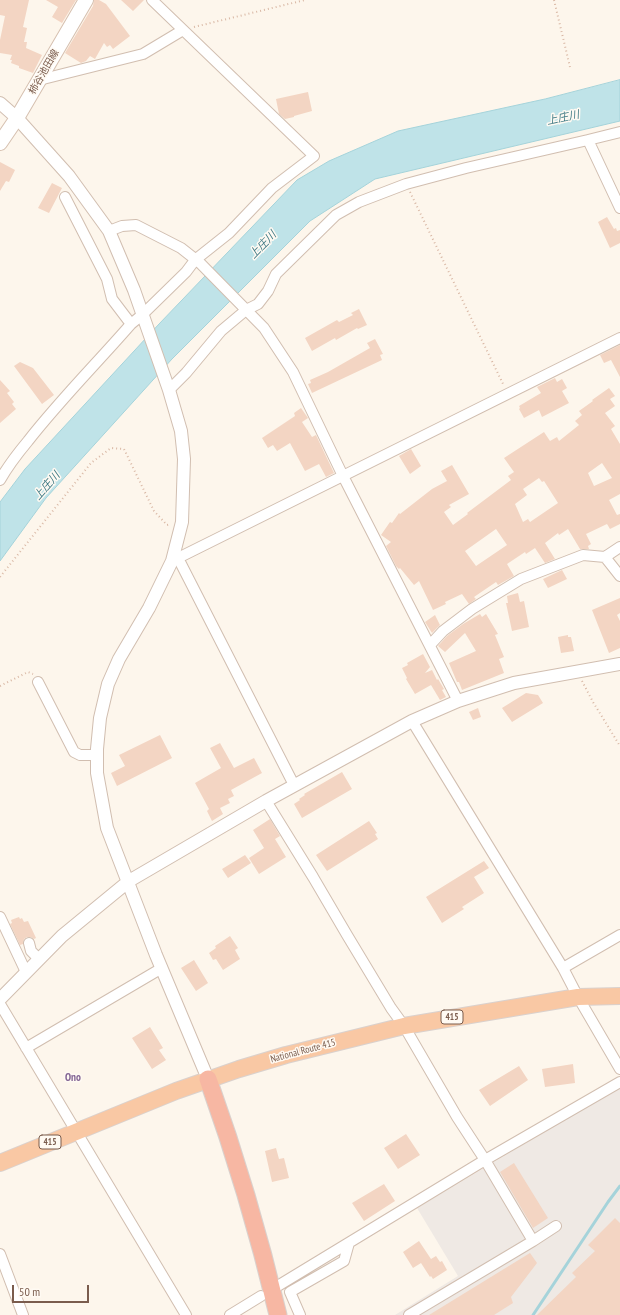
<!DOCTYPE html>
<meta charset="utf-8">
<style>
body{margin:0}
#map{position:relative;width:620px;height:1315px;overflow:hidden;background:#fdf6ec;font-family:"PT Sans Narrow",sans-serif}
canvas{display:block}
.scale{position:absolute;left:12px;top:1285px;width:77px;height:18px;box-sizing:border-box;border:2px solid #7a5c4d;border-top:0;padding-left:5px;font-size:12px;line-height:14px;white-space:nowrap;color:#7a5c4d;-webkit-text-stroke:3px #fffaf3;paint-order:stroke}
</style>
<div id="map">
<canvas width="620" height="1315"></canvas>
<div class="scale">50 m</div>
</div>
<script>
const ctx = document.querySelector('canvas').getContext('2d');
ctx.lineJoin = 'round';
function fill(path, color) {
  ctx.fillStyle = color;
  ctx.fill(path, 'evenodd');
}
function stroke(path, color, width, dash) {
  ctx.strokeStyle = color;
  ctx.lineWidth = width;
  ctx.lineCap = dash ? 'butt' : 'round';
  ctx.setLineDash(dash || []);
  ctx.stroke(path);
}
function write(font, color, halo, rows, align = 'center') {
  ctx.font = font + ' "PT Sans Narrow","Noto Sans JP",sans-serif';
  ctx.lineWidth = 3;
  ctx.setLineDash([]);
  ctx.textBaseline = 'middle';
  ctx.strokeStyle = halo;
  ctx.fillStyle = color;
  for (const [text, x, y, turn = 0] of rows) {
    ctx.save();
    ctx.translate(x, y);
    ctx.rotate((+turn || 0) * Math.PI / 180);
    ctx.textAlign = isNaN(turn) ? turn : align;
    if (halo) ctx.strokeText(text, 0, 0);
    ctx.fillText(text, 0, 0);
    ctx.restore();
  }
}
fill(new Path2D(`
 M618,1088l2,1v226h-225l63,-39 -41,-68z`), '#efe9e4');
const water = new Path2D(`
 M620,80v41l-245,58 -65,42 -138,138 -126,139 -46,63v-59l25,-33 134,-145 138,-144 32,-19 69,-30 147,-32z`);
fill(water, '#bfe3e8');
stroke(water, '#a5d3da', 1);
stroke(new Path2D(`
 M533,1315l75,-113 12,-16`), '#a5d3da', 3);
fill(new Path2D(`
 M0,0h29l-6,27 4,1 -3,14h3l-1,6 16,7 -9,18 -14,-5v-2l-8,-3 1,-3h-2l2,-5 -12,-2v-13l5,-24 -5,-1z
 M46,0h30l-14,23 -10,-6 6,-10z
 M94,0h5l7,4 24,32 -17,13 -3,-4 -3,2 -3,-4 -9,16 -5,-3 -4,5 -5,2 -16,-10 28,-47z
 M121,0h23l-11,11z
 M308,92l4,19 -18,5v1l-9,2 -6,-5 -3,-15z
 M0,162l15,8 -6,12 -3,-1 -6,10z
 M52,183l10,5 -13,25 -11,-5z
 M607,217l7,12 2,-1 1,3 3,-1v13l-10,5 -12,-26z
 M359,309l8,16 -9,4 -1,-1 -21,12 -1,-2 -23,13 -7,-13 32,-18 2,2 14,-7 -2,-2z
 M375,339l8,15 -3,1 2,5 -70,33 -4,-9 3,-1 -1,-3 18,-8 42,-24 -3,-5z
 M620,345v32l-9,-17 -7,3 -4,-8z
 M20,362l13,6 21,27 -12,9 -28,-38z
 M555,378l2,4 5,-3 5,9 -5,3 7,12 -27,14 -3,-7 -15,8 -5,-9 1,-1 -1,-2 22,-13 -4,-6z
 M0,380l10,11 -3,2 7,9 -2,2 4,5 -16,14z
 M609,388l6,8 -5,3 5,7 -10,7 10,13 -4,3 9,15v50l-11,6 8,15 3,-1v10l-10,5 -3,-5 -21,10 5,10 -3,2 1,3h-9l-12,-20 -9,6 -1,-2 -13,10 10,16 -10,4 -10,-15 -9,6 -1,-2 -18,12 7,12 -16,9 -2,-3 -22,15 2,2 -7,5 -7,-10 -17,8 1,2 -13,6 -14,-29 -5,4 -14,-17 -1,1 -3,-3 -10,-20 5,-4 -10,-7 9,-13 2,1 7,-10 1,1 32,-25 15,-8 -6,-10 11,-6 17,29 -20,11 2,2 -7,5 9,13 15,-11 -1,-1 44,-33 -3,-4 6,-4 -10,-14 40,-26 6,9 7,-4 2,4 20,-16 -4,-4 7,-6 -3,-4 14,-10 -1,-1zM602,463l10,15 -18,8 -6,-13zM539,478l3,4 2,-1 14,22 -28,19 -2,-3 -5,3 -8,-18 12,-9 -4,-6zM496,529l11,16 -31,21 -11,-15z
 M301,408l7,10 -6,4 10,15 4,-2 18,38 -8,4 -7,-13 -14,7 -15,-28 -13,8 -4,-6 -5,3 -6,-10 33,-22 -1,-3z
 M411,449l10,17 -11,8 -11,-18z
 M562,570l5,9 -19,9 -5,-9z
 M518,593l2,9 4,-1 5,26 -17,4 -6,-28h2l-1,-7z
 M620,598v15l-3,2 3,6v27l-11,5 -17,-43z
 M480,614l2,3 4,-3 12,20 -3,1 9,22 -5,2 5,14 -42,17 -3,-8h-2l-8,-19 27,-12 -11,-18 -20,19 -7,-6 9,-10 16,-12z
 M435,615l5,10 -8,8 -7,-11z
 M568,635v2h3l3,14 -13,2 -3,-16z
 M423,654l7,13 -5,6 7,-3 5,10 1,-1 6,10 -2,1 4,7 -6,3 -9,-15 -16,9 -9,-15 1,-1 -5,-10 6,-3 -1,-2z
 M526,693l12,2 5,8 -31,19 -10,-14z
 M478,708l3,9 -8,3 -4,-8z
 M160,735l12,23 -55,28 -6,-13 14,-7 -6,-11z
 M220,743l14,25 20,-10 8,15 -31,17 3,6 -6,3 2,4 -10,5 3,6 -11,7 -5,-10 2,-2 -14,-26 26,-15 -11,-20z
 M342,772l10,17 -50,29 -8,-14 6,-4 -1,-1 6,-4 -1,-1z
 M270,819l10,17 -5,3 11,18 -27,17 -10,-16 15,-10 -11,-18z
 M369,821l8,12 -2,1 3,5 -51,32 -11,-16z
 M245,855l6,8 -23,15 -6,-9z
 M484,861l5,7 -15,9 10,16 -22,14 2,2 -22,14 -16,-26z
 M19,917l1,2 2,-1 2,4 4,-1 8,17 -2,1 -3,-2h-4l-3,2 -1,5 -3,1 -10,-21 2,-1 -1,-3z
 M230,936l8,12 -3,2 5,9 -17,11 -7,-11 -3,1 -4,-7 7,-5 -1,-2z
 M194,960l14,23 -12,8 -15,-23z
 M150,1027l13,21 -4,2 7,10 -14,9 -20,-31z
 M573,1064l2,19 -30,4 -3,-18z
 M519,1066l9,14 -38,26 -11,-16z
 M406,1134l14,21 -22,14 -14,-21z
 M276,1148l3,11 5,-1 5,20 -17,4 -7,-31z
 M514,1163l34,55 -15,10 -33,-56z
 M384,1184l11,17 -31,20 -12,-18z
 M615,1218l5,5v92h-83l39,-38 -4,-4 23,-22 -7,-6z
 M419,1241l12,18 5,-3 4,6 2,-1 5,9 -14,9 -2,-3 -1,1 -9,-14 -8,5 -10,-16z
 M530,1253l7,10 -26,34 2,6 -19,12h-65z`), '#f3d5c3');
const minor = new Path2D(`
 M39,80l104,-26 40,-24
 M588,140l32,-8
 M109,231l13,-5 14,-1 45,23 19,15 64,65 29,44 50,104 115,225
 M131,324l11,-9 44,-43 9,-12 34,-27 43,-45 42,-32 -162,-156
 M169,390l17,-17 35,-42 25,-21 12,-6 10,-13 8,-17 60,-59 23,-13 47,-18 60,-16 122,-28 32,68
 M0,480c8,-14 18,-27 28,-39 32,-41 69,-78 103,-117l-19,-25 -5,-20 -42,-82
 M605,557l15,19
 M178,558l116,227
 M172,561l448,-223
 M430,645l13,-14 29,-22 49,-30 62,-24 22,2 15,-10
 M38,682l36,70 6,3h17
 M412,721l151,247 15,29 42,72
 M266,801l47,76 34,58 44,73 13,18 53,91 28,43 48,81 23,-15
 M0,917l26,55
 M29,943l2,8 8,8
 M563,968l57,-33
 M0,1004l186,311
 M26,1048l136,-80
 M0,1254l23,61
 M276,1287l209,-127 135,-78
 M230,1315l31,-19
 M300,1315l-10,-23 54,-31 5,-18
 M409,1315l124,-74`);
const tertiary = new Path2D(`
 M0,103l17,15 52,58 40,55 25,59 35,100 12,41 3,28 -2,63 -10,39 -23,47 -30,51 -11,25 -8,34 -3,31v24l10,55 49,127 52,124
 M0,999l62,-63 67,-55 137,-80 146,-80 46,-20 56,-18 106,-19`);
const secondary = new Path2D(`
 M0,143l17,-25 69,-118`);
const trunk = new Path2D(`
 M0,1163l176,-72 63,-22 47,-14 118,-29 174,-29 42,-1`);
const motorway = new Path2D(`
 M208,1079c28,78 51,156 70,236`);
stroke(minor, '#d1beb0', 12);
stroke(tertiary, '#d1beb0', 14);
stroke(secondary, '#d6c0b0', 16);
stroke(trunk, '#dad1cd', 18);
stroke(motorway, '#dad1cd', 19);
stroke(new Path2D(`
 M554,0l16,67
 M194,27l111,-27
 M410,192l94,194
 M0,577l91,-114 20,-15 13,1 30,62 13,14 4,-1
 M582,681l11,21 27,44
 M0,686l28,-14 5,2`), '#d9b8a5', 2, [1, 3]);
stroke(minor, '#fff', 10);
stroke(tertiary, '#fff', 12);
stroke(secondary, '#fff', 14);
stroke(trunk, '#f9c8a4', 16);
stroke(motorway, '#f7b7a3', 17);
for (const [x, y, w] of [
 [452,1017,22],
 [50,1142,22]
]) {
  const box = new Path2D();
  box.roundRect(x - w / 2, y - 7, w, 14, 3);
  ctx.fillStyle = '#fffaf3';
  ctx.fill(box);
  stroke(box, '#7a5c4d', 1);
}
write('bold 9px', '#7a5c4d', null, [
 ["415",452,1017],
 ["415",50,1142]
]);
write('10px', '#7a5c4d', '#fffaf3', [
 ["柿谷池田線",44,72,-60],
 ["National Route 415",303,1051,-15]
]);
write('italic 11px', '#437c86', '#fffaf3', [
 ["上庄川",563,118,-12],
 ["上庄川",263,245,-46],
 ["上庄川",47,486,-49]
]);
write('bold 11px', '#846695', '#fffaf3', [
 ["Ono",73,1078]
]);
</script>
